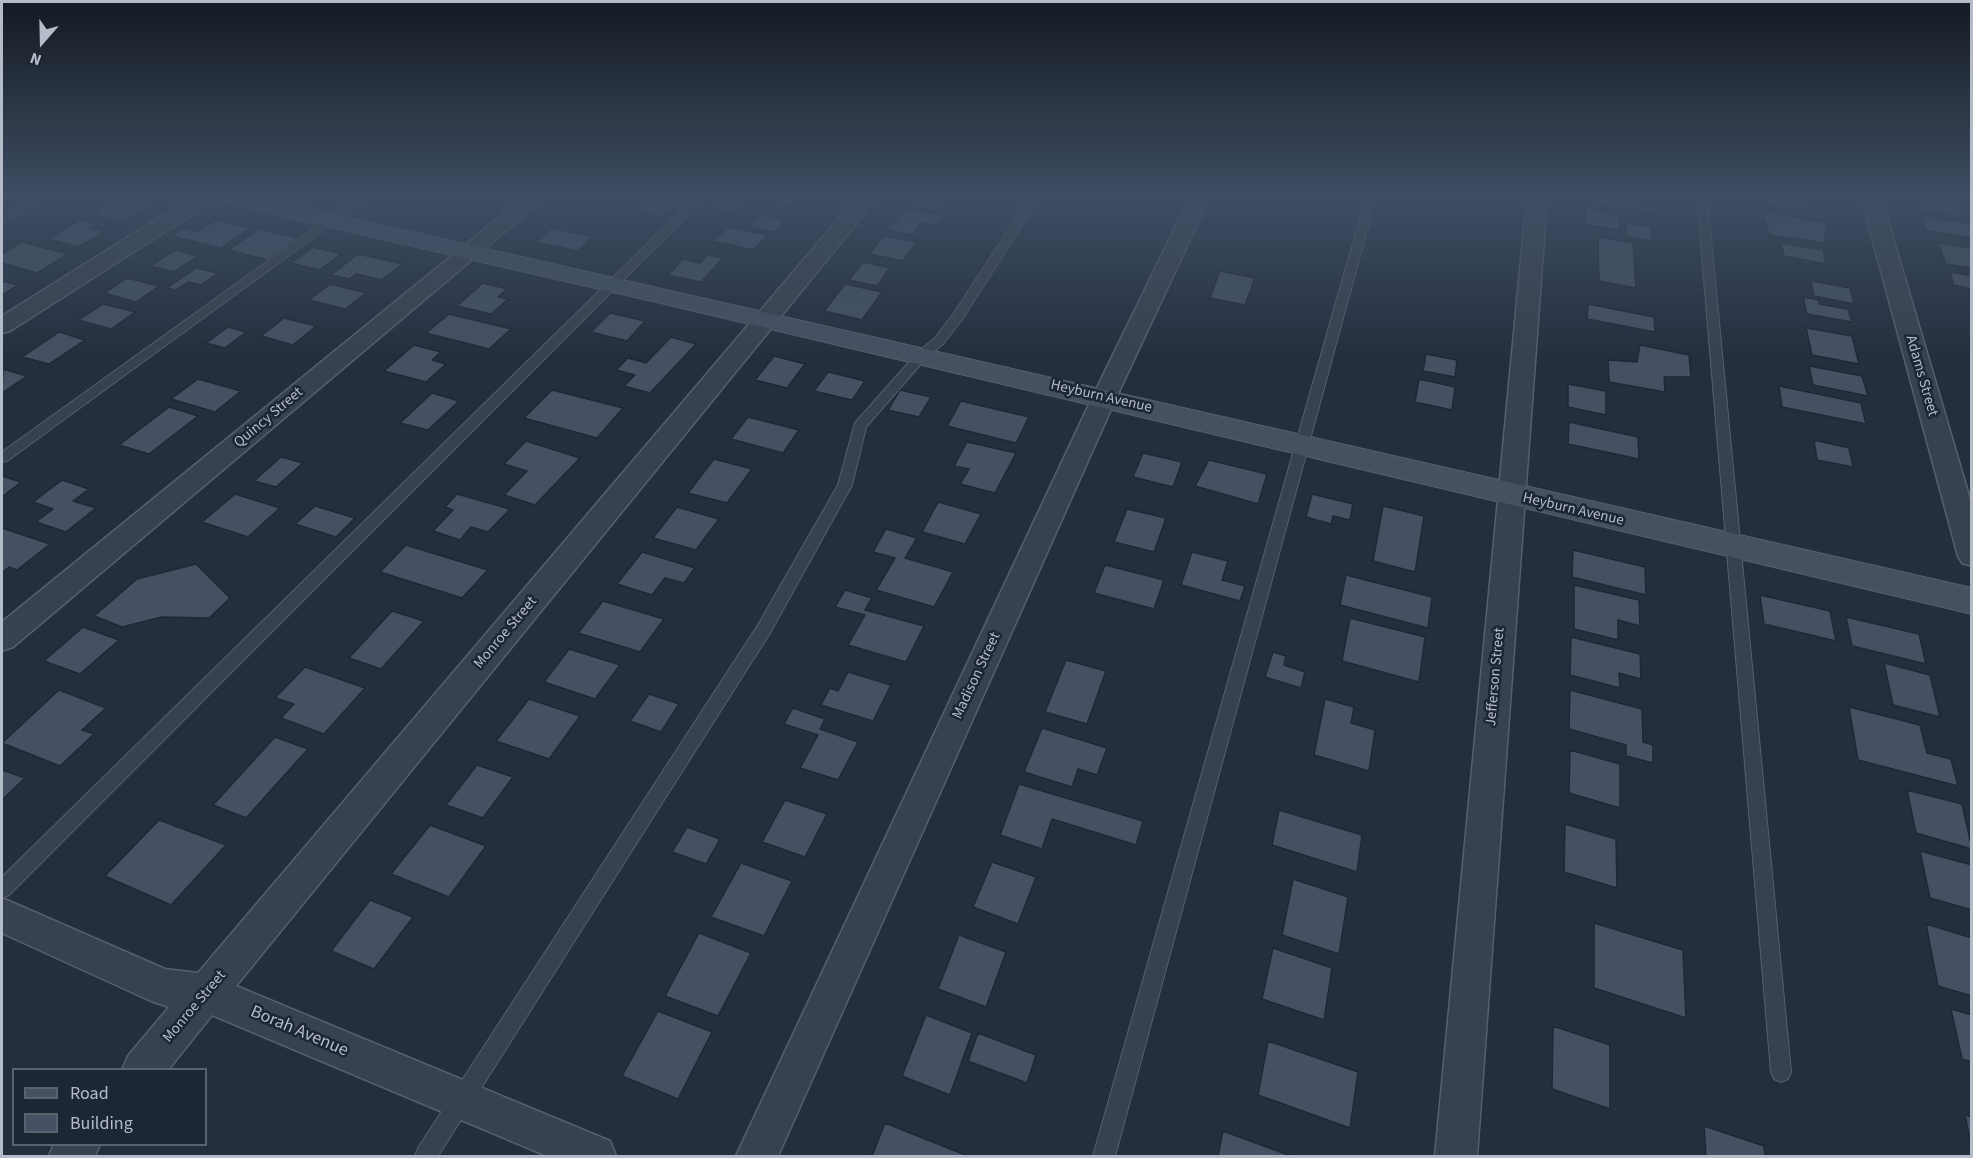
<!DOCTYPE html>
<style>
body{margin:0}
#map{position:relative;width:1973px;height:1158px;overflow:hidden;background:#242f3e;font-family:"Source Sans 3",sans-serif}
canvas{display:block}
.frame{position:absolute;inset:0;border:3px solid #b4bcc9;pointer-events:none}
.legend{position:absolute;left:12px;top:1068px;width:195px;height:78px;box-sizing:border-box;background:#1d2633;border:2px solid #59626f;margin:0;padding:8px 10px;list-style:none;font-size:18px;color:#b4bcc9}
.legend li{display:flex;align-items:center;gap:12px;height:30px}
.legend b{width:30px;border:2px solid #59626f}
.north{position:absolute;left:12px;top:12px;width:60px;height:60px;-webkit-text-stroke:4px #1d2633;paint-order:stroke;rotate:200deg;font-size:16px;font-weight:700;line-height:24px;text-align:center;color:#b4bcc9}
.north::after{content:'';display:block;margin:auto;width:21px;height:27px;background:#b4bcc9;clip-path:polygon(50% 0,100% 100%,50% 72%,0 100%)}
</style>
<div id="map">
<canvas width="1973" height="1158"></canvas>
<div class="frame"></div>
<ul class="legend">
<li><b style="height:8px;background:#465061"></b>Road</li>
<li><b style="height:16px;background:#455162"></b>Building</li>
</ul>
<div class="north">N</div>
</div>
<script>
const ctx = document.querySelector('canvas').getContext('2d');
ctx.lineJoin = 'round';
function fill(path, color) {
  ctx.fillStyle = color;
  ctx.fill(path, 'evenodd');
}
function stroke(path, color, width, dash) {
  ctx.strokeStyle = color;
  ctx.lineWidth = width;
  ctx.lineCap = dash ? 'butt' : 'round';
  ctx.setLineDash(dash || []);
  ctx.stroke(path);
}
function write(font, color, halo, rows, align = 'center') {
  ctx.font = font + ' "Source Sans 3",sans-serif';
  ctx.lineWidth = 5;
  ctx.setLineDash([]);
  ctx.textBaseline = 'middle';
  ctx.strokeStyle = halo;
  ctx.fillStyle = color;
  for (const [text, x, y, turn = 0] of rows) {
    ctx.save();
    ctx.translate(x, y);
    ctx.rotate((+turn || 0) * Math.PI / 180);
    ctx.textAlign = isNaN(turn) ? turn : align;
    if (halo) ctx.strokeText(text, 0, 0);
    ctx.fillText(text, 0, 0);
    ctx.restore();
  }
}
const building = new Path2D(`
 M121,197l30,8 -28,17 -30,-8z
 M650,197h8l20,4 -16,16 -28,-6z
 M725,197h2l15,3 -12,13 -17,-4z
 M768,197h42l-4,4 -9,-2 -6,6 -26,-6z
 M915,197h28l-9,13 -25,-5z
 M1592,197h35v7l31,5 1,4 -67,-10z
 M1766,197l38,2 2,12 -39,-7z
 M1917,197l39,5 6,15 -40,-7z
 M905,208l38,8 -7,9 -14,-3 -9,13 -25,-5z
 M1585,209l34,6v15l-34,-6z
 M1761,211l65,12 -1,20 -55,-8z
 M760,215l25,5 -11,12 -24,-5z
 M1921,216l51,8v14l-45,-7z
 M79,220l18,4 -6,4 14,3 -26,16 -31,-8z
 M216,220l34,8 -29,20 -50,-12 12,-8 15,4z
 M1626,223l26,4v14l-26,-5z
 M727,227l40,8 -13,15 -41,-9z
 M552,228l41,9 -16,14 -41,-9z
 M259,229l39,9 -30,22 -40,-10z
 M884,236l33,6 -14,19 -34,-7z
 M1598,237l35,6 3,45 -37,-7z
 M22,242l46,12 -31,19 -35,-10v-9z
 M1781,243l42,7 3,14 -42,-8z
 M1938,243l34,5v20l-26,-4z
 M313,247l28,7 -22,16 -28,-7z
 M175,250l23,6 -24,16 -23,-6z
 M358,254l44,10 -20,16 -26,-6 -7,5 -18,-4z
 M708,255l15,3 -22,24 -33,-7 15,-16 17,4z
 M863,262l27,6 -13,18 -28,-6z
 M196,268l22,5 -17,12 -13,-3 -12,8 -9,-2z
 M1220,271l35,7 -10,27 -35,-7z
 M1950,272l22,4v13l-18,-4z
 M127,278l32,8 -23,16 -32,-9z
 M2,281l16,4 -16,10z
 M1811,281l39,7 4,16 -40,-8z
 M483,283l24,6 -9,8 10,2 -17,15 -34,-8z
 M330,284l36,9 -21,16 -36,-9z
 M845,284l37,8 -20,28 -38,-9z
 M1803,297l16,3v4l29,5 4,13 -45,-8z
 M103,304l32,8 -24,17 -33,-9z
 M1588,304l66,13 1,15 -68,-13z
 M610,313l35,8 -18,20 -36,-9z
 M449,314l62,15 -22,20 -63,-16z
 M284,318l32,8 -23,19 -32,-9z
 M228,327l18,5 -21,16 -19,-5z
 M1806,328l46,8 7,28 -47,-9z
 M59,332l26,8 -36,24 -27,-7z
 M671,337l25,7 -46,49 -26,-7 11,-11 -19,-5 12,-12 18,5z
 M414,345l27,7 -9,8 14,4 -20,18 -42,-11z
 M1640,345l49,10 2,22h-27l1,15 -56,-10 -1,-22 29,2z
 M1426,354l31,6 -2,17 -32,-6z
 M774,356l31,8 -18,24 -32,-8z
 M1809,366l53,10 6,20 -55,-11z
 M3,369l24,7 -25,17z
 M828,372l37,9 -13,19 -38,-9z
 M198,379l43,12 -26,21 -44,-13z
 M1419,379l36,8 -3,23 -37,-8z
 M1568,384l38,7v24l-38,-8z
 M1779,386l82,17 5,21 -84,-17z
 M552,390l71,18 -26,30 -73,-20z
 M900,390l31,7 -12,20 -31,-7z
 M432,393l27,8 -31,29 -28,-7z
 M961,401l68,16 -13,26 -69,-17z
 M169,407l29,9 -49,38 -30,-9z
 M748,417l51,13 -16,23 -52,-14z
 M1569,422l69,15 1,22 -71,-15z
 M1814,440l35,8 4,19 -36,-7z
 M526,441l54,17 -45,47 -31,-10 23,-24 -23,-7z
 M967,442l49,11 -21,40 -35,-9 9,-15 -15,-3z
 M1143,453l39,9 -9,25 -40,-10z
 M281,457l22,6 -27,24 -22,-6z
 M714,459l38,10 -25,34 -39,-10z
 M1209,460l58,14 -9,30 -63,-18z
 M2,476l19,6 -19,15z
 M62,480l27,9 -16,12 23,7 -30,24 -30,-10 17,-13 -20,-7z
 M235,494l45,14 -32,29 -46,-15z
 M457,494l53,15 -22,23 -17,-5 -11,13 -27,-9 20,-21 -8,-3z
 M1312,494l41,10 -3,16 -17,-4 -2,8 -25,-7z
 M938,502l43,12 -16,30 -43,-12z
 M315,506l40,12 -19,19 -41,-13z
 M1383,506l41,10 -9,56 -42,-11z
 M677,507l42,12 -23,31 -43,-12z
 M1127,509l39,9 -12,34 -40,-10z
 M2,528l48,16 -33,26 -8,-3 -7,6z
 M886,529l31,9 -12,20 48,14 -19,35 -58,-17 19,-32 -22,-6z
 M406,545l82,25 -26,28 -82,-26z
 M1573,550l72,17 1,28 -74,-18z
 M642,552l53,16 -11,15 -19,-5 -13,17 -35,-11z
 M1192,552l36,9 -6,19 23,6 -5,15 -59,-16z
 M196,564l34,34 -21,20 -47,-1 -40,10 -28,-11 43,-37z
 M1105,565l59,15 -10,29 -60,-16z
 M1346,575l86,22 -4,31 -88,-23z
 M1574,585l65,15 1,26 -22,-6v20l-44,-11z
 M845,590l27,8 -7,12 59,16 -18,36 -58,-17 17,-30 -30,-8z
 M1760,595l70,16 6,30 -72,-17z
 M603,601l61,18 -24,33 -62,-19z
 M392,611l32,10 -43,48 -32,-11z
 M1846,617l73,17 7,30 -74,-18z
 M1350,618l75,19 -6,45 -77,-21z
 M83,627l36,13 -39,34 -36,-13z
 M1571,637l69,17 1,25 -22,-6 1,15 -50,-13z
 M569,649l51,16 -25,34 -51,-17z
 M1273,652l13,4 -2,9 21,7 -4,16 -36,-11z
 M1066,660l40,11 -19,53 -42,-12z
 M1884,663l46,12 10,42 -47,-12z
 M305,667l60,21 -41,46 -43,-16 13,-14 -19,-6z
 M848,672l43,13 -18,36 -52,-16 9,-17 8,3z
 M59,690l47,18 -24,22 12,4 -34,32 -58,-23z
 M1570,690l72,19 1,33 10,3v18l-27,-7v-11l-57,-16z
 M649,694l30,10 -18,28 -31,-11z
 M529,699l51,17 -31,43 -53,-18z
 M1325,699l29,8 -3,16 24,7 -6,41 -55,-16z
 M1849,707l71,18 7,28 24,6 7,27 -100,-26z
 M793,708l32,11 -5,10 38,13 -20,38 -38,-12 18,-33 -34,-11z
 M1042,728l65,20 -10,27 -19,-6 -6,18 -48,-15z
 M275,737l33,12 -62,69 -33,-13z
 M1570,750l50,14v44l-51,-15z
 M477,765l36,12 -30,41 -37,-13z
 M2,770l23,8 -23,22z
 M1019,784l124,37 -7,24 -84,-26 -10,30 -42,-14z
 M1907,790l55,14 10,45 -56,-16z
 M785,800l42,14 -22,43 -43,-15z
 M1279,810l83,25 -5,37 -85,-27z
 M159,820l67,25 -55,60 -66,-29z
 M1565,824l51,15 1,49 -53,-16z
 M430,825l56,21 -37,51 -58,-23z
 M687,827l33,12 -14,25 -34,-12z
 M1920,851l52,14v45l-42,-12z
 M992,862l44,15 -18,47 -45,-17z
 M741,863l51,18 -28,55 -53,-19z
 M1293,879l55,18 -9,57 -57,-19z
 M370,900l43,17 -39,52 -43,-18z
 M1594,923l89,27 3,68 -92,-30z
 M1926,924l46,14v58l-34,-10z
 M699,933l52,20 -33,63 -53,-20z
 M959,935l47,17 -20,55 -48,-18z
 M1273,948l59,20 -8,52 -62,-21z
 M1951,1009l21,6v47l-10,-3z
 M658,1011l54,21 -34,67 -56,-23z
 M926,1015l46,18 -22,62 -48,-19z
 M1553,1026l57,19v64l-58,-20z
 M978,1033l58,22 -9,28 -59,-22z
 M1268,1041l90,31 -8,56 -92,-33z
 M1965,1115l7,2v32z
 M885,1123l83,33h-96z
 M1704,1126l60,20 1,10h-59z
 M1223,1131l68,25h-73z`);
fill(building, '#455162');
stroke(building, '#1f2835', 1.5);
const lane = new Path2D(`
 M34,197h12l-44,26v-7z
 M357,197h12l-362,264 -5,1v-10z
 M695,197h11l-697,698 -7,3v-21z
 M1030,197h10l-77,121 -20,26 -17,14 -60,69 -14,58 -82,148 -332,523h-23l3,-8 340,-523 80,-140 17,-62 63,-71 17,-14 19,-25z
 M1366,197h10l-261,959h-22z
 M1697,197h10l84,875 -3,7 -7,3 -7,-3 -3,-7z`);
const street = new Path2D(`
 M192,197h24l-3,4 -203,130 -8,2v-17z
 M524,197h22l-533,450 -11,4v-29z
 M857,197h21l-642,789 374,155 6,15h-69l-335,-141 -44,55h-46l6,-14 41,-49 -18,-6 -149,-68v-35l163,71 33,4z
 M1190,197h20l-94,201 -338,758h-42l356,-758z
 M1527,197h20l-70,959h-42z
 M1861,197h20l91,309v60l-10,-3 -4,-7z
 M54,1144h46l-5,12h-46z`);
const secondary = new Path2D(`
 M217,197h42l1713,391v26l-1307,-310 -436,-100 -8,-2z`);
stroke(lane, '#565f6c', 2);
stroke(street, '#565f6c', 3);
stroke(secondary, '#565f6c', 2);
fill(lane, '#38414e');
fill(street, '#38414e');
fill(secondary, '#465061');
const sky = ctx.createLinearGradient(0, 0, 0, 359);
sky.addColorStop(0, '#141a22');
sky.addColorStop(0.55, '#3f4d63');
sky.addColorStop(1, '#3f4d6300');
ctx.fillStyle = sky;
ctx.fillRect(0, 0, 1973, 359);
write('15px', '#b4bcc9', '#1d2633', [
 ["Adams Street",1921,376,74],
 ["Heyburn Avenue",1101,397,13],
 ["Quincy Street",269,418,-40],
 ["Heyburn Avenue",1573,510,13],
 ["Monroe Street",506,633,-50],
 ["Madison Street",977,676,-65],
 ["Jefferson Street",1496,677,-85],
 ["Monroe Street",195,1007,-50]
]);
write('18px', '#b4bcc9', '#1d2633', [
 ["Borah Avenue",299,1032,23]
]);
</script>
